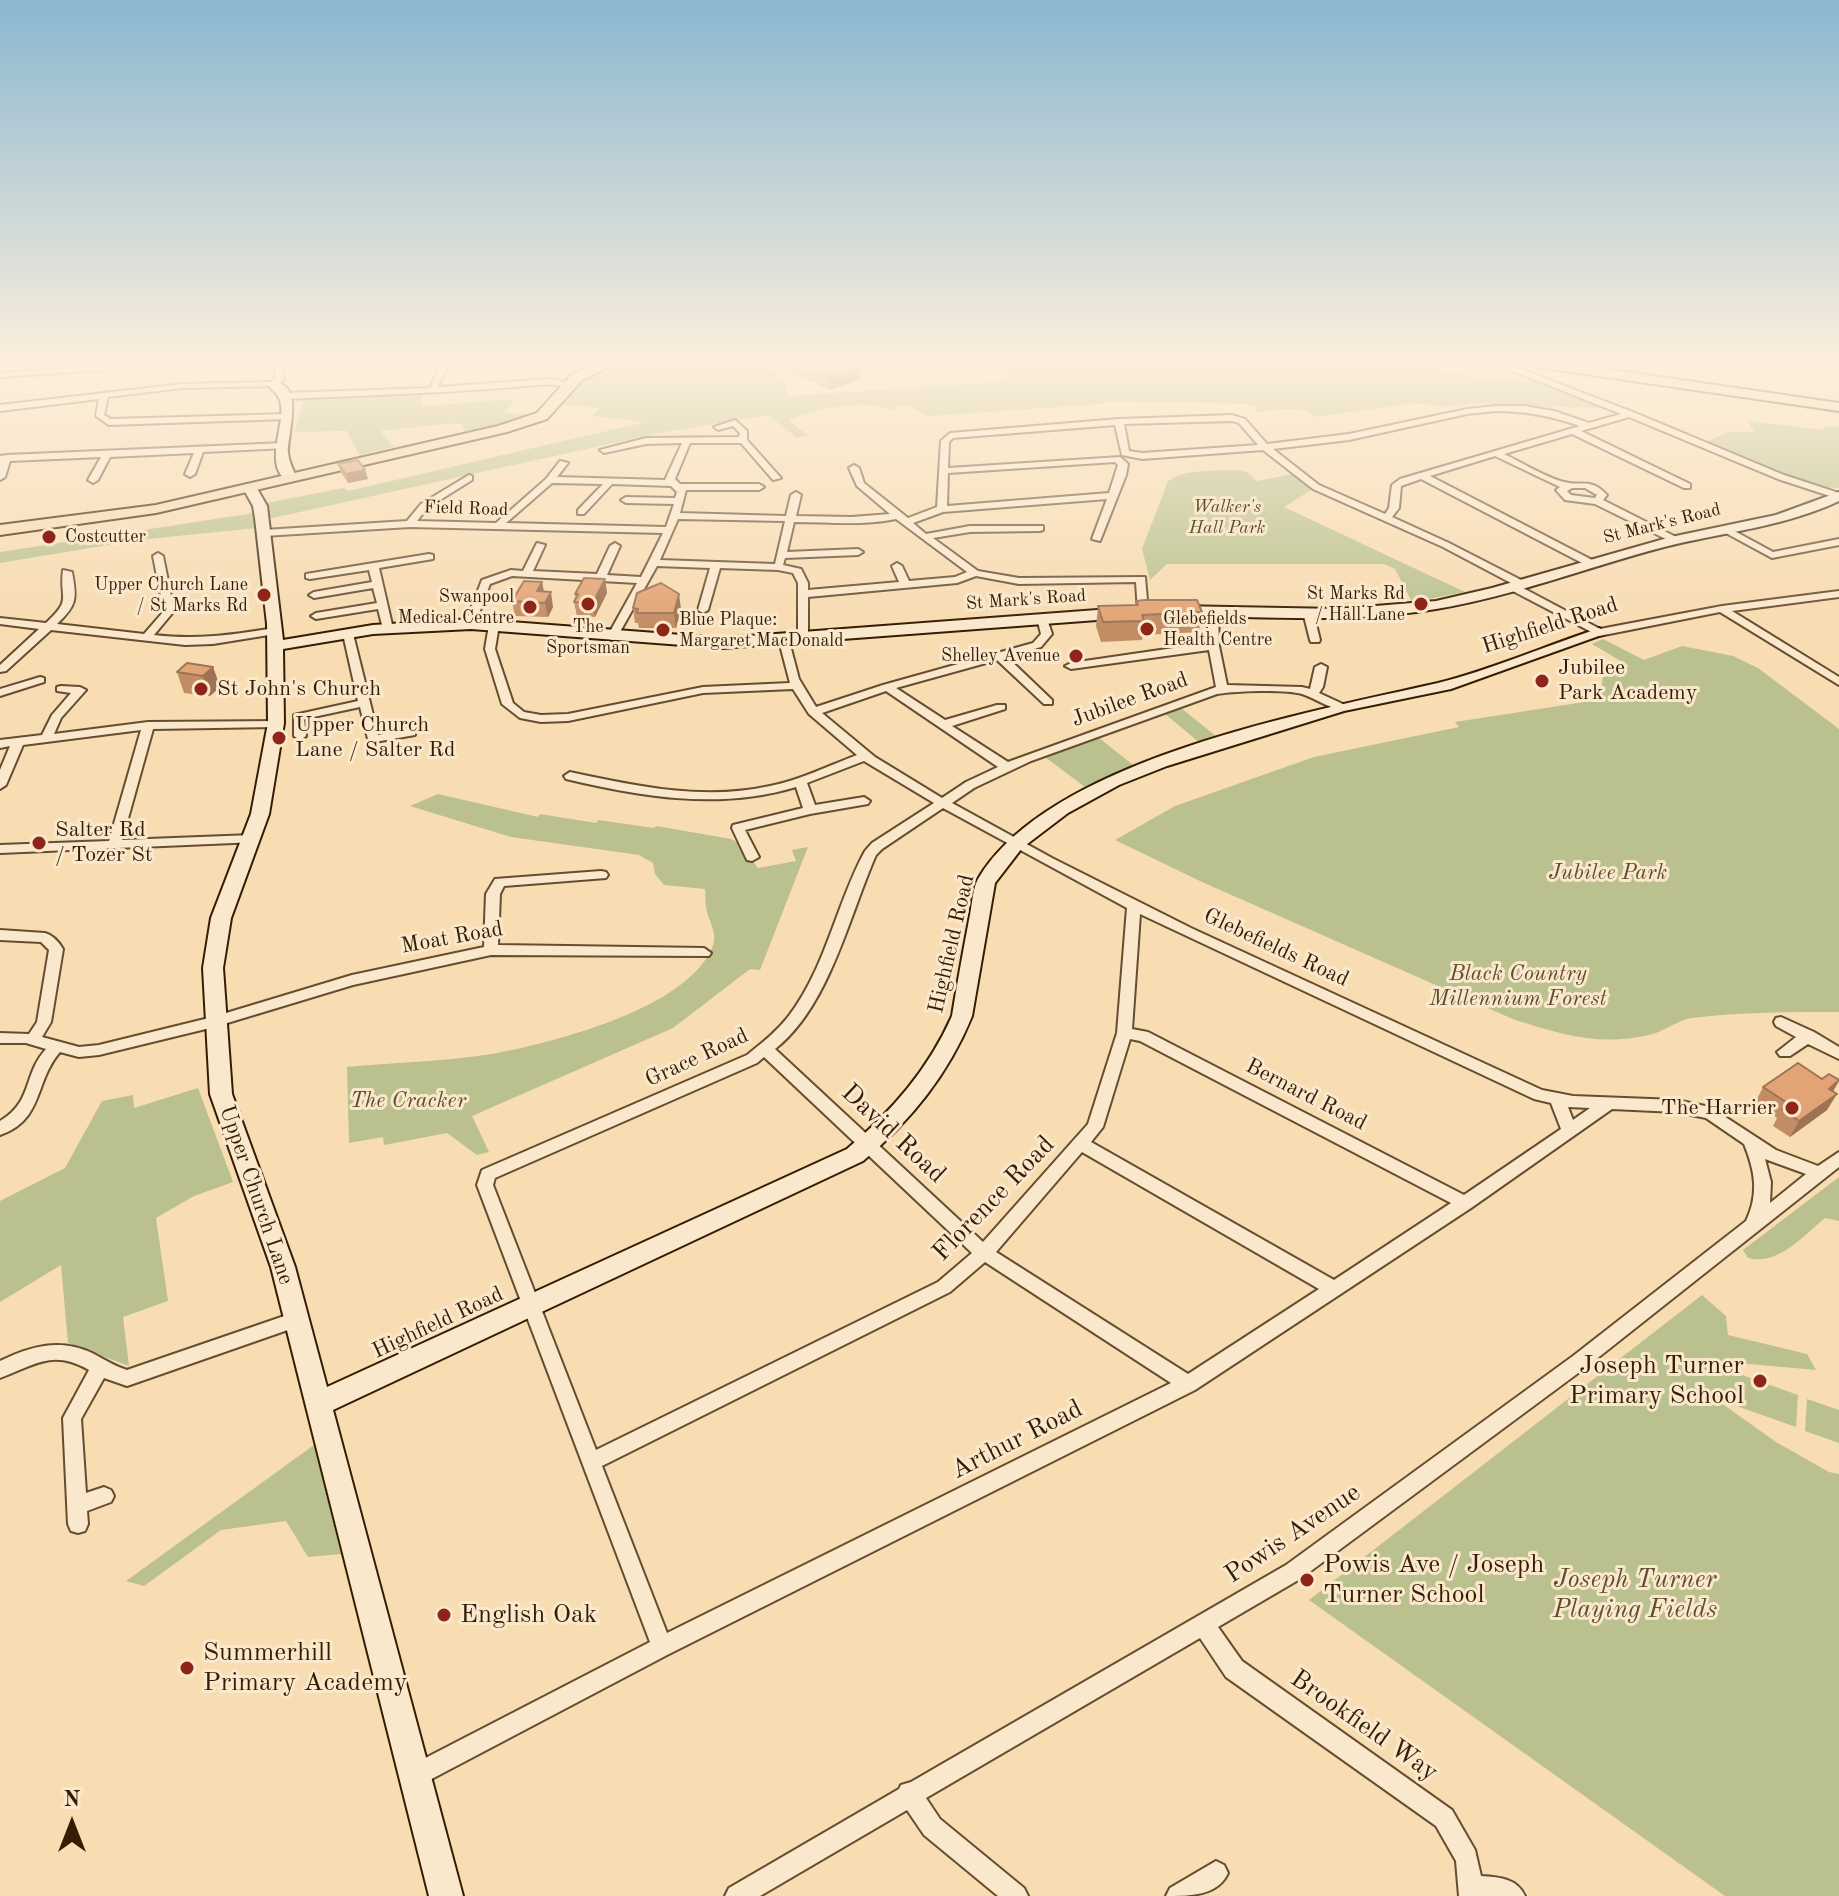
<!DOCTYPE html>
<style>
body{margin:0}
#map{position:relative;width:1839px;height:1896px;overflow:hidden;background:#f8dcb2;font-family:"Old Standard TT",serif}
canvas{display:block}
.north{position:absolute;left:32px;top:1784px;width:80px;height:80px;-webkit-text-stroke:6px #fae8cd;paint-order:stroke;rotate:0deg;font-size:22px;font-weight:700;line-height:32px;text-align:center;color:#351d04}
.north::after{content:'';display:block;margin:auto;width:28px;height:36px;background:#351d04;clip-path:polygon(50% 0,100% 100%,50% 72%,0 100%)}
</style>
<div id="map">
<canvas width="1839" height="1896"></canvas>
<div class="north">N</div>
</div>
<script>
const ctx = document.querySelector('canvas').getContext('2d');
ctx.lineJoin = 'round';
function fill(path, color) {
  ctx.fillStyle = color;
  ctx.fill(path, 'evenodd');
}
function stroke(path, color, width, dash) {
  ctx.strokeStyle = color;
  ctx.lineWidth = width;
  ctx.lineCap = dash ? 'butt' : 'round';
  ctx.setLineDash(dash || []);
  ctx.stroke(path);
}
function write(font, color, halo, rows, align = 'center') {
  ctx.font = font + ' "Old Standard TT",serif';
  ctx.lineWidth = 6;
  ctx.setLineDash([]);
  ctx.textBaseline = 'middle';
  ctx.strokeStyle = halo;
  ctx.fillStyle = color;
  for (const [text, x, y, turn = 0] of rows) {
    ctx.save();
    ctx.translate(x, y);
    ctx.rotate((+turn || 0) * Math.PI / 180);
    ctx.textAlign = isNaN(turn) ? turn : align;
    if (halo) ctx.strokeText(text, 0, 0);
    ctx.fillText(text, 0, 0);
    ctx.restore();
  }
}
fill(new Path2D(`
 M628,360c37,0 90,-5 125,0 17,3 37,20 33,36l224,-15 -1,-7 -130,-14h523l81,19 54,3 74,27 -138,-6 -28,4 -31,-4 -98,14c-13,-12 -44,-6 -61,-5l4,-5 -11,-3 -143,-3 -2,3 -174,12 -21,-11 -14,1v4c-9,-1 -16,-4 -25,-5 -16,-2 -70,6 -80,16l19,14 -11,3 -29,-23 -109,18 -391,86 -1,-16 76,-15 5,3 297,-69 -53,-6 8,-8 -36,-3 23,-30z
 M423,393l-2,13 95,-7 -11,13 25,3 -64,18 -4,-8 -6,-2 -76,8 14,16 -35,8 -12,-24 -52,1 8,-33z
 M1747,421l77,9 1,-4 14,1v61c-46,-1 -92,-28 -134,-46l24,-10h25z
 M1236,470l11,2 10,9 35,-7 19,16 -27,17 181,85 -53,10 -17,-33 -11,-5h-217l-17,16 -8,-31 26,-68c17,-12 47,-10 68,-11z
 M254,513l3,15 -119,12 -138,23v-11z
 M1603,639l41,21 38,-14 51,10 25,12 81,61v283c-49,0 -98,0 -147,6 -14,2 -26,12 -39,16 -52,13 -89,1 -138,-14l-313,-138 -87,-42 60,-34 139,-49 145,-30 -4,-5 136,-21 10,-7 2,-21 26,-7 -37,-22z
 M1181,708l36,29 -17,6 -36,-30z
 M1098,737l35,28 -48,22 -40,-30z
 M438,794l100,23 2,-3 56,9 2,-3 56,8 2,-2 75,13 8,4 19,25 38,-7 -4,-11 16,-3 -48,123 -10,-1 -77,59 -201,88 17,36 -12,3 -30,-22 -63,12 -1,-8 -34,6 -2,-76c53,-5 118,-6 170,-18 57,-13 170,-44 195,-101 7,-14 -4,-27 -6,-41 -1,-6 0,-12 -1,-18l-41,-4 -9,-11 -2,-11 -14,-8 -128,-18 -101,-31z
 M198,1088l35,94 -39,14 -38,22 12,83 -45,16 6,49 -61,-23 -7,-78 -61,37v-101l65,-33 37,-67 31,-6 1,13z
 M1839,1177v44l-14,-3c-22,18 -47,48 -77,40l-5,-8z
 M1702,1295l24,21 2,19 79,19 9,16 -67,-6 -32,2 81,29 -2,32 -82,-29 62,44 53,30 10,2v422h-114l-416,-296z
 M1807,1399l32,11v33l-34,-12z
 M314,1445l27,109 -33,3 -22,-36 -65,9 -77,56 -18,-5z`), '#bac18e');
const street = new Path2D(`
 M105,360h9l-13,10 -101,7v-4l99,-7z
 M276,360h8l-1,20 -7,6 -94,2 -74,9 -4,18 7,4 178,-5 1,2 -4,3 -177,6 -13,-9 3,-17 -99,12v-6l182,-21 89,-2 4,-3z
 M391,360h59l-12,27 111,-8 24,5c-9,4 -24,-1 -35,1 -84,8 -168,10 -252,14l-4,-3 4,-3 144,-5 11,-25 -78,3 -4,-2 4,-2z
 M1485,360h12l136,52 151,63 55,18v6l-61,-20 -149,-62 -48,14 109,53v4h-6l-112,-54 -68,20c19,9 40,23 60,28 18,5 26,-5 43,13l-4,5 75,38v4h-6l-77,-38 -30,-4 -9,-10 4,-3 -65,-31 -65,20 164,85v4h-8l-165,-86 -20,7 -2,22 -7,9 57,26 76,39v4l-4,1 79,42 122,-23 117,-15v6l-107,14 107,66v8l-119,-73 -121,24 -90,-47v-4l4,-1 -70,-37 -130,-58 -50,-39 -121,9 -20,-4 -7,-30 -162,13 -4,4 -1,26 172,-11 8,7 -2,11 -26,66 -8,-2 15,-40 -164,13 -30,11 13,11 44,-8h73v4l-3,1 -70,1 -37,6 45,33 41,7 126,-1 3,35 -5,3 -5,-3 -2,-30 -117,2 -43,-8 -19,7 -149,14v42l-5,3 -5,-3v-56l-5,-10 -15,-3 -58,-2 -12,42 -5,3 -5,-3 12,-42 -53,-2 -41,73 -4,1 -5,-3 30,-54 -125,-7 -22,8 -15,40 -5,3 -5,-3 17,-44 29,-10 12,1 14,-28 8,2 -12,26 64,3 13,-28 5,-3 5,3 -13,29 34,2 22,-44 -253,-6 -146,9 -5,-3 5,-3 143,-9 14,-17 48,-29 3,1v4l-45,28 -10,13 79,2 50,-44 14,-18 8,2 -11,14 108,3 17,-37 -36,1 -42,9 -4,-3 46,-12 93,-1 1,-4 -7,-7 -15,4 -4,-3 21,-7 12,11v9l34,38 -8,2 -32,-37h-51l-15,36 5,5h79l5,3 -5,3h-73l-6,23 106,3 5,-21 5,-3 5,3 -5,21 56,1 38,-3 -33,-28 -8,-18 5,-3 5,3 5,15 44,35 29,-11 4,-66 9,-8 169,-14 113,-4 13,4 22,25 82,-10 118,-25 28,-3h29l30,5 35,12 32,-9zM1495,411c30,0 56,5 85,15l-180,53 -8,6 -3,23 -4,6 -66,-29 -46,-36 76,-9 118,-26zM1232,421l7,2 19,22 -116,8 -13,-2 -5,-27zM1115,462l3,3 -9,28 -162,13 1,-33zM552,483l51,1 -25,26v4h6l28,-30 59,2 6,6 -2,6 -49,-1 -5,3 5,3 48,1 -8,23 -160,-4zM1572,488h13l12,7 -2,3 -24,-3 -4,-4zM678,519l107,2 -10,43 -115,-4zM896,519l71,53 -12,5 -46,4 -7,-15 -5,-3 -5,3 7,16 -91,8v-7l-7,-14 -18,-4 2,-7 73,-3 5,-3 -5,-3 -71,3 7,-30c34,0 69,4 102,-3z
 M1690,360h8v1l-4,2z
 M284,443l3,1v4l-84,4 -8,22 -5,3 -5,-3 9,-21 -84,4 -12,23 -5,3 -5,-3 13,-23 -91,4 -5,16 -5,3v-24l7,-1z
 M1727,527l46,25 66,-13v6l-67,13 -48,-26 -2,-2z
 M158,553l5,3 11,55 -20,24c43,5 78,0 121,-7l5,3 -5,3 -62,10 -28,1 -134,-15 -45,41 -6,1v-7l39,-36 -39,-5v-6l46,5c27,-25 13,-23 17,-53l9,2c5,27 5,33 -15,52l87,10 20,-23 -11,-55z
 M429,554l4,1v4l-54,9 14,61 -1,2h-8l-1,-2 -5,-20 -62,10 -5,-3 5,-3 61,-10 -4,-15 -59,10 -5,-3 5,-3 58,-10 -3,-12 -59,9 -4,-1v-4z
 M1213,608l5,3 1,35 8,39 75,2 8,2 5,-22 6,-3 6,3 -4,20 -4,6 26,12v4c-15,1 -28,-10 -43,-15 -17,-5 -66,-3 -85,0l-186,67 -57,27 -22,15 100,55 139,70 351,162 31,6 103,4 34,7 66,43 42,16 21,-14v15l-254,201 -285,211 -82,48 24,34 210,149 23,40 6,26c17,1 36,2 44,20h-66l-3,-35 -20,-35 -210,-149 -26,-39 -274,160 14,21 84,69 4,8h-30l-74,-61 -17,-25 -147,86h-35l4,-8 170,-99 2,-4 10,-3 375,-217 287,-209 173,-135c13,-27 9,-50 -2,-77l-38,-26 -30,-6 -64,-3 -141,99 -276,182 -526,264 -245,129 -8,3 -8,-3 -3,-8 3,-8 242,-125 -173,-457 5,-15 265,-115c15,-12 29,-23 41,-38 38,-49 48,-113 77,-166l7,-8 62,-40 -70,-42 -57,22 8,22 49,-8 6,4 -2,3 -58,10 -65,16 14,27 -7,4 -5,-1 -15,-32 1,-3 70,-17 -7,-21c-76,23 -155,10 -230,-8l-2,-3 6,-4c65,14 134,29 200,14 30,-6 58,-20 87,-31l-48,-41 -16,-25 -90,4 -135,28 -27,1 -21,-4 -18,-14 -17,-55 4,-24 5,-3 5,3 -4,24 18,54 11,9 17,3 27,-1 135,-27 87,-4 -11,-42 5,-3 5,3 10,38 17,28 67,-22 150,-42 8,-9 -4,-16 5,-3 4,1 6,18 -11,13 -34,10 45,43v4h-8l-47,-44 -101,28 49,32 52,-15h8v4l-53,17 56,36 208,-75 -7,-37 -138,19 -6,-3 6,-3 137,-20v-32zM886,691l112,76 -32,15 -24,16 -67,-41 -53,-44zM943,808l184,100 -10,125 -29,91 -105,118 -208,-193c54,-42 74,-133 101,-194l6,-6zM1140,914l394,185 17,4 10,26 -97,66 -316,-163 -16,-3zM1130,1039l10,2 311,162 -117,77 -243,-138 12,-15zM764,1057l208,196 -34,29 -342,168 -103,-265 2,-7 262,-115zM1568,1107l22,1 -17,12zM1082,1152l237,137 -131,85 -192,-122zM1765,1159l41,15 -36,29 1,-21zM985,1262l186,121 -504,250 -65,-167 348,-174z
 M1308,609l5,3 7,28 -1,2h-8l-1,-2 -7,-28z
 M348,631l5,3 25,101 33,-7 4,1v6l-46,8 -9,-36 -56,12 2,17 -6,4 -6,-4v-21l64,-14 -15,-67z
 M40,677l4,1v4l-44,14v-7z
 M61,686l19,1 6,3 -25,28 -7,16 94,-12 132,-1 2,2 -6,4 -123,2 -31,111 130,-5 6,4 -1,3 -257,11v-8l109,-4 32,-111 -118,15 -17,40 -6,4v-19l10,-24 -10,2v-8l42,-5 10,-20 19,-22 -14,-2v-4z
 M601,871l5,1 2,3 -2,3 -102,8 -4,8 -2,51 206,3 7,5 -2,3 -218,-1 -138,30 -139,42 -115,28 -20,2 -19,-5c-26,30 -16,68 -60,83v-14c33,-19 23,-47 46,-72l-20,-6h-26v-10l29,1 8,-12 12,-72 -8,-8 -41,-2v-10l45,3c7,2 14,9 18,16l-12,73 -9,15 37,10 20,-2 114,-28 139,-42 132,-28 2,-53 9,-15z
 M1781,1017l33,15 25,15v12l-31,-15 -18,12h-10l-3,-4 19,-15 -20,-11 -2,-4 2,-4z
 M296,1312l6,3 3,5 -3,5 -175,61 -23,-8 -23,41 5,74 18,-6 7,3 3,6 -3,6 -24,9 1,13 -3,7 -7,2 -7,-2 -3,-7 -5,-106 26,-48c-37,-21 -54,-5 -89,8v-17c31,-15 60,-23 92,-8 12,6 22,13 35,17z
 M1216,1861l8,4 4,8c-10,23 -39,23 -62,23l4,-8z`);
const secondary = new Path2D(`
 M269,382c38,-3 18,52 19,71 1,9 5,17 9,25l-7,4c-28,-13 -5,-56 -9,-77 -1,-10 -8,-14 -14,-21z
 M245,485h10l12,21 16,134 90,-15 98,-6 251,19 402,-30 8,5 -8,5 -402,30 -251,-19 -98,5 -90,15 1,74 -15,91 -38,104 -8,50 9,126 63,173 32,120 520,-238c45,-38 81,-79 105,-133 5,-32 11,-64 17,-96 3,-12 3,-30 9,-41 71,-120 332,-167 460,-196 52,-13 105,-36 156,-53l5,-2 8,5 -156,56 -107,22 -177,55 -48,19 -51,28 -46,35 -27,35 -23,133c-24,59 -61,104 -109,145l-530,249 130,486h-34l-158,-629 -61,-173 -7,-126 8,-50 40,-104 17,-91 -1,-99 -12,-106 -2,-12 -10,-18z
 M1839,492v9c-55,26 -116,31 -175,46 -76,20 -150,49 -228,62 -86,15 -174,7 -260,7l-8,-5 8,-5 163,3 97,-8 56,-13 179,-51 105,-22z`);
const primary = new Path2D(`
 M607,360h17l-42,20 -35,39 -40,13 -351,81 -156,22v-10l156,-20 342,-79 39,-13 35,-39z
 M1510,360h34l295,43v8l-323,-47z`);
stroke(street, '#664d30', 4);
stroke(secondary, '#351d04', 4);
stroke(primary, '#351d04', 4);
fill(street, '#fae8cd');
fill(secondary, '#fae8cd');
fill(primary, '#f8dcb2');
fill(new Path2D(`
 M768,360h93v6l-2,1 1,13 -30,10z
 M338,464l27,6 3,9 -20,4 -7,-10z
 M605,579l2,14 -12,24 -18,-1 -3,-14 2,-3 -1,-5z
 M542,582l2,10 9,15 -5,10 -33,-1 -3,-15z
 M1136,601l66,11 -3,20 -56,3 -1,5 -41,2 -5,-16 2,-20 38,-1z
 M633,608l48,1 -5,19h-37l-1,-5h-3z
 M213,667l7,20 -10,9 -26,-3 -7,-21z
 M1763,1087l70,5 -6,18 -37,27 -17,-11 4,-8 -22,-15z`), '#c28d65');
fill(new Path2D(`
 M843,360h18v6l-17,6z
 M860,367v13l-30,10v-13z
 M365,470l3,9 -20,4 -2,-9z
 M605,579l2,14 -12,24 -2,-14z
 M542,582l3,15 -8,-6z
 M551,592l2,15 -5,10 -3,-14z
 M679,594l2,15 -5,19 -2,-15z
 M213,667l7,20 -10,9 -7,-20z
 M1839,1081l-9,16 -1,-8z
 M1837,1094l-10,16 -37,27 9,-16z`), '#9e7353');
const building = new Path2D(`
 M794,360h51l15,7 -30,10z
 M358,460l7,10 -19,4 -8,-10z
 M584,578l21,1 -12,24 -19,-1 4,-8h-3z
 M524,581l18,1 -5,9 14,1 -6,11 -33,-2z
 M661,583l18,11 -5,19h-37l1,-4 -5,-1 4,-15z
 M1145,600h52l5,12 -60,3 2,6 -41,1 -5,-16 40,-1 -2,-4z
 M187,663l26,4 -10,9 -26,-4z
 M1798,1063l24,16 7,-5 10,6 -10,9 8,5 -38,27 -17,-12 7,-5 -26,-17z`);
fill(building, '#e2a476');
stroke(building, '#9e7353', 2);
const sky = ctx.createLinearGradient(0, 0, 0, 626);
sky.addColorStop(0, '#8ab7d0');
sky.addColorStop(0.58, '#fcefdc');
sky.addColorStop(1, '#fcefdc00');
ctx.fillStyle = sky;
ctx.fillRect(0, 0, 1839, 626);
for (const [x, y, r, color] of [
 [49,537,8,"#8f2418"],
 [264,595,8,"#8f2418"],
 [588,604,8,"#8f2418"],
 [1421,604,8,"#8f2418"],
 [530,607,8,"#8f2418"],
 [1147,629,8,"#8f2418"],
 [663,630,8,"#8f2418"],
 [1076,656,8,"#8f2418"],
 [1542,681,8,"#8f2418"],
 [201,689,8,"#8f2418"],
 [279,738,8,"#8f2418"],
 [39,843,8,"#8f2418"],
 [1792,1108,8,"#8f2418"],
 [1760,1381,8,"#8f2418"],
 [1307,1580,8,"#8f2418"],
 [444,1615,8,"#8f2418"],
 [187,1668,8,"#8f2418"]
]) {
  const dot = new Path2D();
  dot.arc(x, y, r, 0, 2 * Math.PI);
  ctx.fillStyle = color;
  ctx.fill(dot);
  stroke(dot, '#fae8cd', 3);
}
write('italic 18px', '#5d4e2d', '#fae8cd', [
 ["Walker's",1227,507],
 ["Hall Park",1227,528]
]);
write('18px', '#351d04', '#fae8cd', [
 ["Field Road",466,509,2],
 ["St Mark's Road",1662,524,-14],
 ["St Mark's Road",1026,600,-4]
]);
write('18px', '#351d04', '#fae8cd', [
 ["Costcutter",65,537,"left"],
 ["Upper Church Lane",248,585],
 ["/ St Marks Rd",248,606],
 ["St Marks Rd",1405,594],
 ["/ Hall Lane",1405,615],
 ["Swanpool",514,597],
 ["Medical Centre",514,618],
 ["Glebefields",1163,619,"left"],
 ["Health Centre",1163,640,"left"],
 ["Blue Plaque:",679,620,"left"],
 ["Margaret MacDonald",679,641,"left"],
 ["The",588,627,"center"],
 ["Sportsman",588,648,"center"],
 ["Shelley Avenue",1060,656]
], 'right');
write('22px', '#351d04', '#fae8cd', [
 ["Highfield Road",1550,626,-18],
 ["Jubilee Road",1130,700,-20],
 ["Moat Road",452,938,-10],
 ["Highfield Road",952,944,-77],
 ["Glebefields Road",1276,948,25],
 ["Grace Road",697,1058,-25],
 ["Bernard Road",1306,1095,27],
 ["Upper Church Lane",256,1195,71],
 ["Highfield Road",438,1323,-25]
]);
write('22px', '#351d04', '#fae8cd', [
 ["Jubilee",1558,668],
 ["Park Academy",1558,693],
 ["St John's Church",217,689],
 ["Upper Church",295,725],
 ["Lane / Salter Rd",295,750],
 ["Salter Rd",55,830],
 ["/ Tozer St",55,855],
 ["The Harrier",1776,1108,"right"]
], 'left');
write('italic 22px', '#5d4e2d', '#fae8cd', [
 ["Jubilee Park",1608,873],
 ["Black Country",1518,974],
 ["Millennium Forest",1518,999],
 ["The Cracker",408,1101]
]);
write('26px', '#351d04', '#fae8cd', [
 ["David Road",893,1134,43],
 ["Florence Road",994,1199,-46],
 ["Arthur Road",1017,1440,-27],
 ["Powis Avenue",1293,1534,-34],
 ["Brookfield Way",1364,1726,35]
]);
write('26px', '#351d04', '#fae8cd', [
 ["Joseph Turner",1744,1366,"right"],
 ["Primary School",1744,1396,"right"],
 ["Powis Ave / Joseph",1323,1565],
 ["Turner School",1323,1595],
 ["English Oak",460,1615],
 ["Summerhill",203,1653],
 ["Primary Academy",203,1683]
], 'left');
write('italic 26px', '#5d4e2d', '#fae8cd', [
 ["Joseph Turner",1635,1580],
 ["Playing Fields",1635,1610]
]);
</script>
